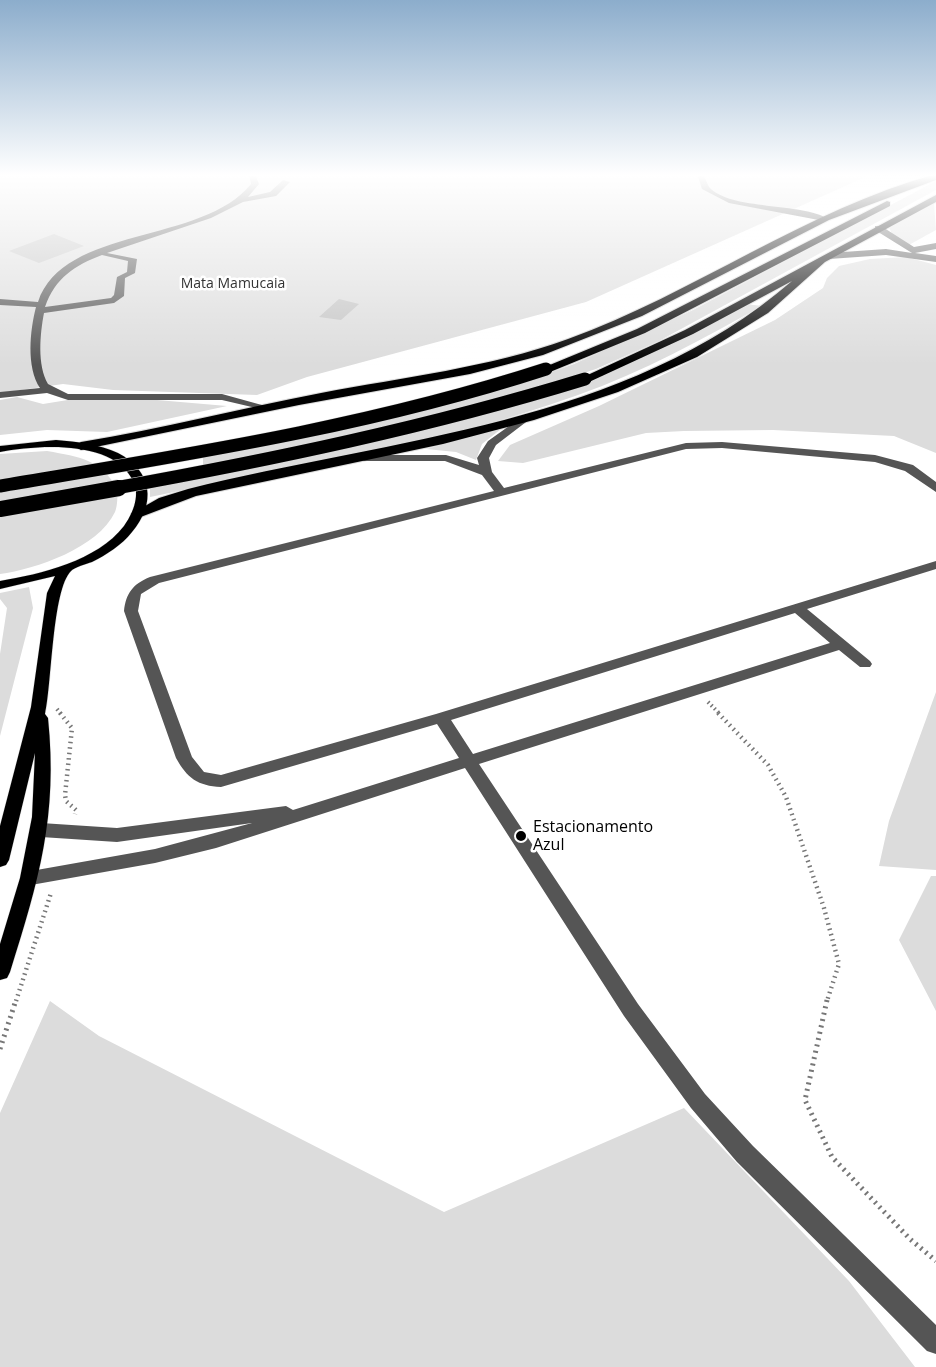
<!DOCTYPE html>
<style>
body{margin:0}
canvas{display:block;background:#fff}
</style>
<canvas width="936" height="1367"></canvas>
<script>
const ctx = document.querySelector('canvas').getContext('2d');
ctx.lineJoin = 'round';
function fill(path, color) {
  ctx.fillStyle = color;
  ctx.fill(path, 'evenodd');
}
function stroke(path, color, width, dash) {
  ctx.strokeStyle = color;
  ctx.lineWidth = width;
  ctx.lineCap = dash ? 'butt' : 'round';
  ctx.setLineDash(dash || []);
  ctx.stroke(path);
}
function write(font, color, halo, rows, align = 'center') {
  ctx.font = font + ' "Open Sans",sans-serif';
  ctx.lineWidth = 5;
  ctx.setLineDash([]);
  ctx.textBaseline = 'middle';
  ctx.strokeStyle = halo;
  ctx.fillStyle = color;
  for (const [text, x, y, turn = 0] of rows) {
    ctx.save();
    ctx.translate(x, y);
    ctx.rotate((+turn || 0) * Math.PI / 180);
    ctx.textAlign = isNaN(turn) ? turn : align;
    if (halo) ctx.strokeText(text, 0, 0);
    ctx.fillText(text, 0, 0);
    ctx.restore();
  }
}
fill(new Path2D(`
 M0,174h872l-286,128 -279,75 -50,18 -144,-5 -50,-6 -63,9z
 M936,181v9l-277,151 -63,28 -67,22 -178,46 -148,28v-10l307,-68 64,-23 119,-54z
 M934,203l2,27 -29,16 -15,-12 -3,-7z
 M906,257l30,8v188l-42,-17 -121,-6 -89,1 -38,2 -123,30 -25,-2 12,-16 89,-39 176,-86 48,-32 4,-10 12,-12 31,-7z
 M746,304l16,2c-59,33 -119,66 -184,89 -138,50 -285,73 -428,102v-12l382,-85z
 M17,397l26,7 37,-6 42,-1 105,9 -120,26 -60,-2 -47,5v-35z
 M501,429l-19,15 -6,16 -20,-8 -30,-3z
 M47,451c34,6 52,8 71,38 -1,6 0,16 -3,23 -17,36 -79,57 -115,62v-120z
 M29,587l4,21 -33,128v-82l7,-46 -7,-9v-6z
 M936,692v178l-57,-4 10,-45z
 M931,876h5v135l-37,-71z
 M50,1001l49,35 345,176 240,-104 165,173 66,86h-915v-254z`), '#dcdcdc');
fill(new Path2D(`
 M54,234l30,12 -45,17 -30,-12z
 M339,299l20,5 -18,16 -22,-3z`), '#c4c4c4');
const major = new Path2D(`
 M56,440c21,2 43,4 62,13 35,18 38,51 14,79 -10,13 -26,23 -40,30 -6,2 -17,5 -21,9 -19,19 -19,113 -26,143l3,4c10,98 -9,162 -38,254l-3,6 -7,2v-36l20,-66 12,-61 3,-64 -26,107 -3,5 -6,2v-41l31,-119 16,-114 8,-17 -55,13v-8c41,-7 97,-20 124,-55 8,-11 16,-29 10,-43 -19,-44 -95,-38 -134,-31v-6z`);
const highway = new Path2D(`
 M936,174v6l-107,40 -187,96 -99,39 -73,19 -171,31 -218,45 -7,-4 7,-4c81,-13 160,-34 240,-49 83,-16 167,-25 247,-54 127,-46 237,-129 368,-165z
 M936,195v7l-111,60 -57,51 -71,44 -79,35 -84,28 -91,24 -247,52 -58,22 -7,-4 28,-16 29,-9c204,-51 438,-64 604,-208l-99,53 -104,48h-8l-2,-3 106,-49z
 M887,201l3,1v4l-245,127 -95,39 -4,1 -6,-4 97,-40z`);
stroke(major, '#dbdbdb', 1);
stroke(highway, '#dbdbdb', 2);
stroke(new Path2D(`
 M708,702l12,12
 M57,709l4,5`), '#777', 4, [1.5, 3]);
stroke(new Path2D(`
 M60,713l12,15 -7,67 1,6 10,9 -1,4
 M718,713l50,52 18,32 38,111 15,56 -12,37
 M16,1001l35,-108`), '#777', 4.5, [1.5, 4]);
stroke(new Path2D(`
 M827,1000l-22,100 27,57 78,82 26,22
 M0,1049l16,-49`), '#777', 5, [2, 4.5]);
fill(new Path2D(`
 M249,174h6l4,10 -11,13 22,-5 13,-12 7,2 -14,14 -33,6 -32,16 -104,35 30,6 -2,14 -10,5 -1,18 -10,7 -70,10c-4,21 -7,52 4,71l20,10h154l47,13v4l-47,-11h-154l-21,-7 -47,5v-6l40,-4c-14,-21 -10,-58 -4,-81l-36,-2v-6l38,3c26,-77 164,-57 213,-118zM102,255l26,6 -1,11 -10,5 -3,18 -3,3 -66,9c10,-29 30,-42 57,-52z
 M697,174h6c2,4 4,9 6,13 22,24 93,15 119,32l-4,2 -95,-18 -27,-14z
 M875,226h6l33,21 22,-4v6l-21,4 21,3v6l-50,-7 -57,4 -4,-3 4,-3 57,-4 26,4 -37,-23z
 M526,414l6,3 -2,2 -34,26 -7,13 3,14 12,16 182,-45 36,-1 153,13 38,10 23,17v10l-31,-21 -30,-9 -153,-14 -36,1 -527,134 -18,11 -3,17 54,146 12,15 17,3 215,-61 500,-153v8l-129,40 63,52 2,3 -2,3h-10l-21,-17 -360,114 159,240 67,90 48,52 183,179v29l-9,-3 -190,-189 -46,-54 -67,-92 -159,-248 -249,80 -61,15 -124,22 -6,-2 -3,-5 3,-5 6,-2 124,-22 97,-26 -135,19 -76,-5 -6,-2 -3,-5 3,-5 6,-2 76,5 169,-22 7,4 166,-52 -22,-34 -216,63c-23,-1 -34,-9 -45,-29l-52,-147c2,-18 9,-27 26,-34l344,-86 -12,-16 -37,-14h-81l-6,-3 6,-3h82l33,10 -2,-7 11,-17zM795,613l35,30 -357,111 -22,-34z`), '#555');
fill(major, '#000');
fill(highway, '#000');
const highwayBridgeFar1 = new Path2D(`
 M0,486c184,-31 368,-59 546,-117
 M110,489c161,-29 319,-62 475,-110`);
const highwayBridge = new Path2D(`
 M0,509l119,-21`);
stroke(highwayBridgeFar1, '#dbdbdb', 14, []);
stroke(highwayBridge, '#dbdbdb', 18, []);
stroke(highwayBridgeFar1, '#000', 13);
stroke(highwayBridge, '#000', 16);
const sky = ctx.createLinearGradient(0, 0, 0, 365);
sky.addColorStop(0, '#8cadcc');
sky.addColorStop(0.48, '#fff');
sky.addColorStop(1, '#ffffff00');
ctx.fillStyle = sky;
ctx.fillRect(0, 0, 936, 365);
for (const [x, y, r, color] of [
 [521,836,6,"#000"]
]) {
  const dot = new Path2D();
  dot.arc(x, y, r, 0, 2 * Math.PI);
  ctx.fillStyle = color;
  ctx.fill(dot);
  stroke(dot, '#fff', 2);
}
write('14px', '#333', '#fff', [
 ["Mata Mamucaia",233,284]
]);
write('16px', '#000', '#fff', [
 ["Estacionamento",533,827],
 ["Azul",533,845]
], 'left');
</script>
